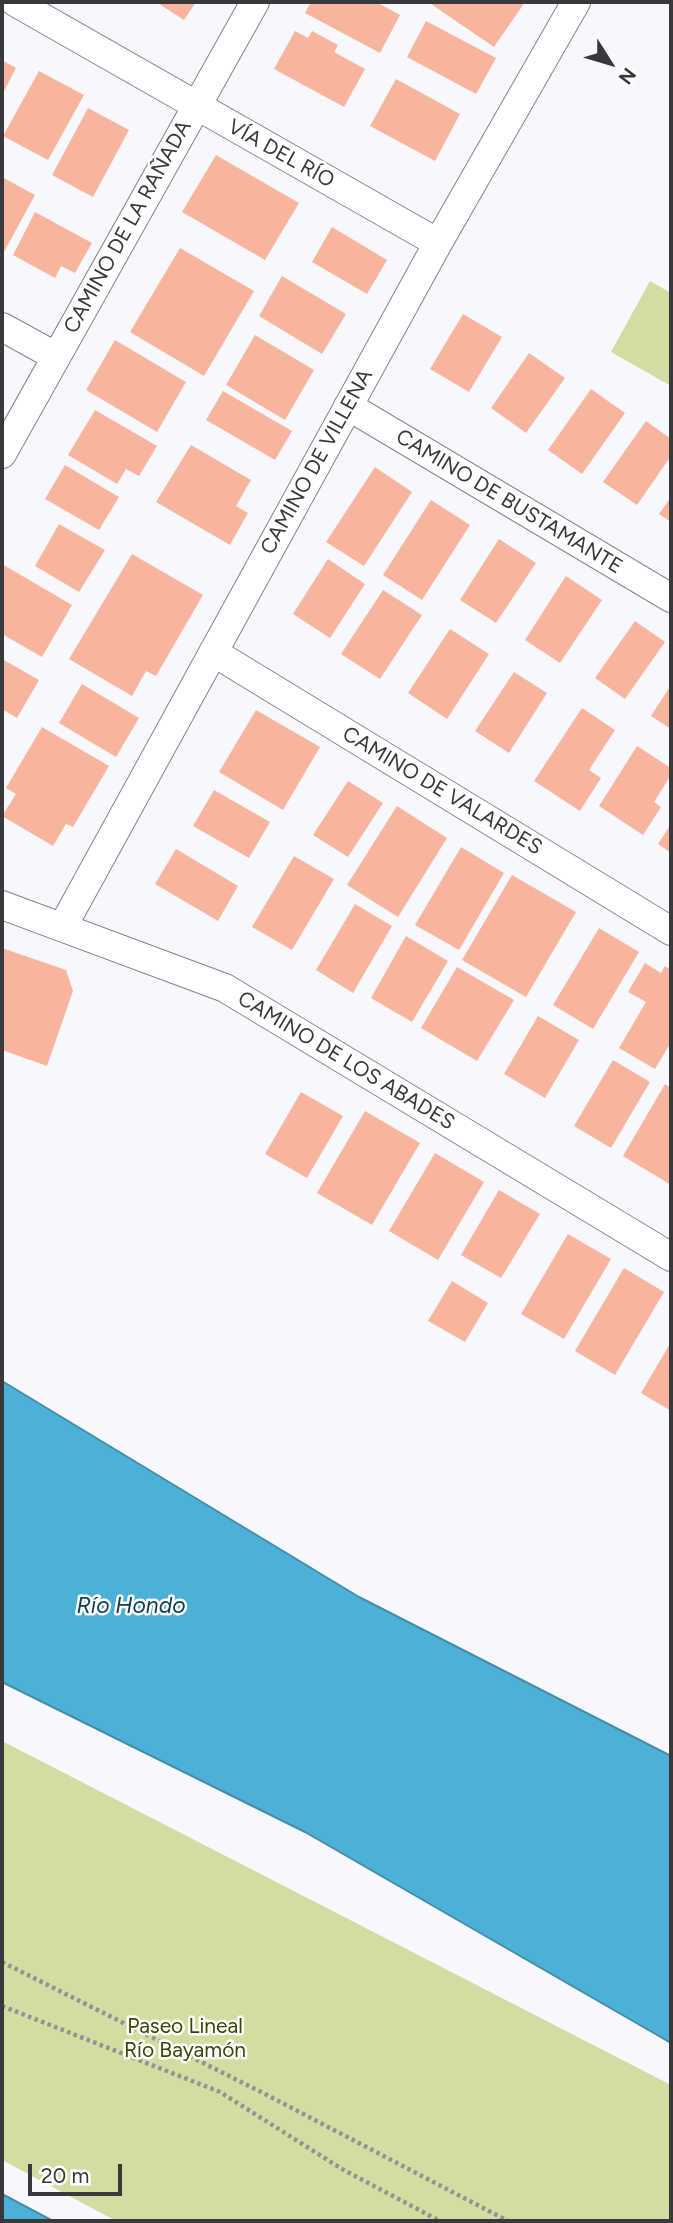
<!DOCTYPE html>
<meta charset="utf-8">
<style>
body{margin:0}
#map{position:relative;width:673px;height:2223px;overflow:hidden;background:#f7f7fe;font-family:Figtree,sans-serif}
canvas{display:block}
.frame{position:absolute;inset:0;border:4px solid #39393c;pointer-events:none}
.north{position:absolute;left:575px;top:28px;width:70px;height:70px;-webkit-text-stroke:5px #fff;paint-order:stroke;rotate:127deg;font-size:19px;font-weight:700;line-height:28px;text-align:center;color:#39393c}
.north::after{content:'';display:block;margin:auto;width:24px;height:32px;background:#39393c;clip-path:polygon(50% 0,100% 100%,50% 72%,0 100%)}
.scale{position:absolute;left:28px;top:2164px;width:94px;height:32px;box-sizing:border-box;border:4px solid #39393c;border-top:0;padding-left:9px;font-size:21px;line-height:24px;white-space:nowrap;color:#39393c;-webkit-text-stroke:5px #fff;paint-order:stroke}
</style>
<div id="map">
<canvas width="673" height="2223"></canvas>
<div class="frame"></div>
<div class="north">N</div>
<div class="scale">20 m</div>
</div>
<script>
const ctx = document.querySelector('canvas').getContext('2d');
ctx.lineJoin = 'round';
function fill(path, color) {
  ctx.fillStyle = color;
  ctx.fill(path, 'evenodd');
}
function stroke(path, color, width, dash) {
  ctx.strokeStyle = color;
  ctx.lineWidth = width;
  ctx.lineCap = dash ? 'butt' : 'round';
  ctx.setLineDash(dash || []);
  ctx.stroke(path);
}
function write(font, color, halo, rows, align = 'center') {
  ctx.font = font + ' Figtree,sans-serif';
  ctx.lineWidth = 5;
  ctx.setLineDash([]);
  ctx.textBaseline = 'middle';
  ctx.strokeStyle = halo;
  ctx.fillStyle = color;
  for (const [text, x, y, turn = 0] of rows) {
    ctx.save();
    ctx.translate(x, y);
    ctx.rotate((+turn || 0) * Math.PI / 180);
    ctx.textAlign = isNaN(turn) ? turn : align;
    if (halo) ctx.strokeText(text, 0, 0);
    ctx.fillText(text, 0, 0);
    ctx.restore();
  }
}
fill(new Path2D(`
 M650,281l21,12v93l-60,-34z
 M2,1741l669,344v136h-555l-114,-61z`), '#d2dda1');
const water = new Path2D(`
 M2,1381l357,216 312,159v287l-366,-211 -303,-150z
 M2,2194l51,27h-51z`);
fill(water, '#4cb1d8');
stroke(water, '#468da9', 2);
fill(new Path2D(`
 M156,2h40l-12,18z
 M311,2h65l24,13 -20,38 -75,-40z
 M428,2h97l-31,45z
 M426,21l70,37 -20,36 -69,-37z
 M295,31l13,7 4,-7 26,14 -4,7 31,17 -21,38 -70,-38z
 M2,60l14,8 -14,27z
 M39,71l45,24 -36,65 -45,-24z
 M396,79l64,35 -25,47 -65,-35z
 M88,108l41,22 -36,67 -41,-22z
 M216,155l83,48 -34,57 -83,-48z
 M2,177l33,18 -31,57 -2,-1z
 M35,212l57,31 -17,30 -14,-7 -6,12 -42,-23z
 M332,227l55,33 -20,34 -55,-32z
 M180,248l74,43 -50,85 -74,-44z
 M282,276l64,38 -24,40 -63,-38z
 M463,314l39,23 -33,55 -39,-23z
 M255,335l59,35 -29,50 -59,-35z
 M115,340l71,42 -29,50 -71,-42z
 M529,353l36,25 -39,55 -35,-25z
 M591,389l34,24 -43,61 -34,-24z
 M223,391l69,40 -17,29 -69,-40z
 M95,410l62,36 -18,30 -13,-7 -9,15 -49,-29z
 M646,421l25,18v17l-34,49 -34,-23z
 M191,445l60,35 -15,26 12,7 -18,32 -74,-43z
 M65,465l54,32 -20,33 -54,-31z
 M375,467l37,25 -48,74 -38,-24z
 M671,497v25l-12,-8z
 M431,500l39,25 -48,75 -39,-25z
 M59,524l46,26 -26,42 -44,-26z
 M499,539l37,24 -40,60 -36,-23z
 M132,554l71,41 -47,81 -10,-5 -14,25 -63,-37z
 M328,559l37,25 -35,54 -37,-24z
 M2,564l70,41 -30,52 -40,-23z
 M566,576l36,24 -42,63 -35,-23z
 M383,590l39,25 -42,64 -39,-25z
 M635,621l30,21 -40,57 -30,-21z
 M450,629l39,25 -42,65 -39,-26z
 M2,659l37,21 -22,38 -15,-9z
 M514,672l33,21 -38,60 -34,-22z
 M82,684l57,34 -23,39 -57,-34z
 M671,685v44l-20,-13z
 M582,708l33,22 -26,40 12,8 -21,33 -46,-30z
 M256,710l64,37 -37,63 -64,-38z
 M42,727l67,39 -36,61 -7,-3 -13,22 -51,-30 14,-22 -10,-6z
 M637,746l34,22v7l-17,27 7,5 -18,28 -44,-29z
 M348,781l35,22 -35,54 -35,-22z
 M214,790l56,32 -21,36 -56,-32z
 M397,806l50,32 -49,79 -51,-32z
 M671,824v29l-13,-9z
 M461,847l43,26 -45,77 -44,-25z
 M176,849l62,37 -20,35 -63,-37z
 M294,856l40,23 -42,71 -40,-23z
 M512,875l64,37 -50,85 -64,-37z
 M355,904l37,22 -39,67 -37,-23z
 M599,928l40,24 -46,77 -40,-24z
 M406,936l42,25 -36,61 -41,-24z
 M2,948l64,22 7,21 -26,75 -45,-16z
 M645,963l16,10 4,-7 6,4v72l-16,27 -36,-21 27,-46 -18,-10z
 M457,967l57,33 -37,61 -56,-33z
 M538,1016l41,24 -34,58 -41,-24z
 M613,1060l37,22 -39,66 -37,-22z
 M665,1084l6,4v97l-48,-29z
 M301,1092l42,24 -36,62 -42,-24z
 M365,1111l55,32 -48,82 -55,-32z
 M435,1153l49,29 -46,78 -49,-29z
 M499,1190l41,24 -39,64 -40,-23z
 M568,1234l43,25 -47,80 -43,-25z
 M624,1268l40,24 -49,83 -40,-24z
 M452,1281l36,22 -23,39 -37,-21z
 M671,1342v69l-30,-18z`), '#f9b49e');
const minor = new Path2D(`
 M15,2l423,241
 M2,327l53,29
 M348,406l323,192
 M2,454l253,-452
 M213,652l458,279
 M2,905l223,83 446,269
 M63,926l375,-683 138,-241`);
stroke(minor, '#85848c', 30);
stroke(new Path2D(`
 M2,1962l265,133 241,126
 M2,2006l218,86 122,77 98,52`), '#929297', 4.5, [3.5, 3.5]);
stroke(minor, '#fff', 28);
write('21px', '#39393c', '#fff', [
 ["VÍA DEL RÍO",281,154,29],
 ["CAMINO DE LA RAÑADA",128,227,-61],
 ["CAMINO DE VILLENA",317,462,-61],
 ["CAMINO DE BUSTAMANTE",509,502,31],
 ["CAMINO DE VALARDES",442,791,31],
 ["CAMINO DE LOS ABADES",346,1061,31]
]);
write('21px', '#3d4402', '#fff', [
 ["Paseo Lineal",185,2027],
 ["Río Bayamón",185,2051]
]);
write('italic 23px', '#103d4d', '#fff', [
 ["Río Hondo",131,1606]
]);
</script>
